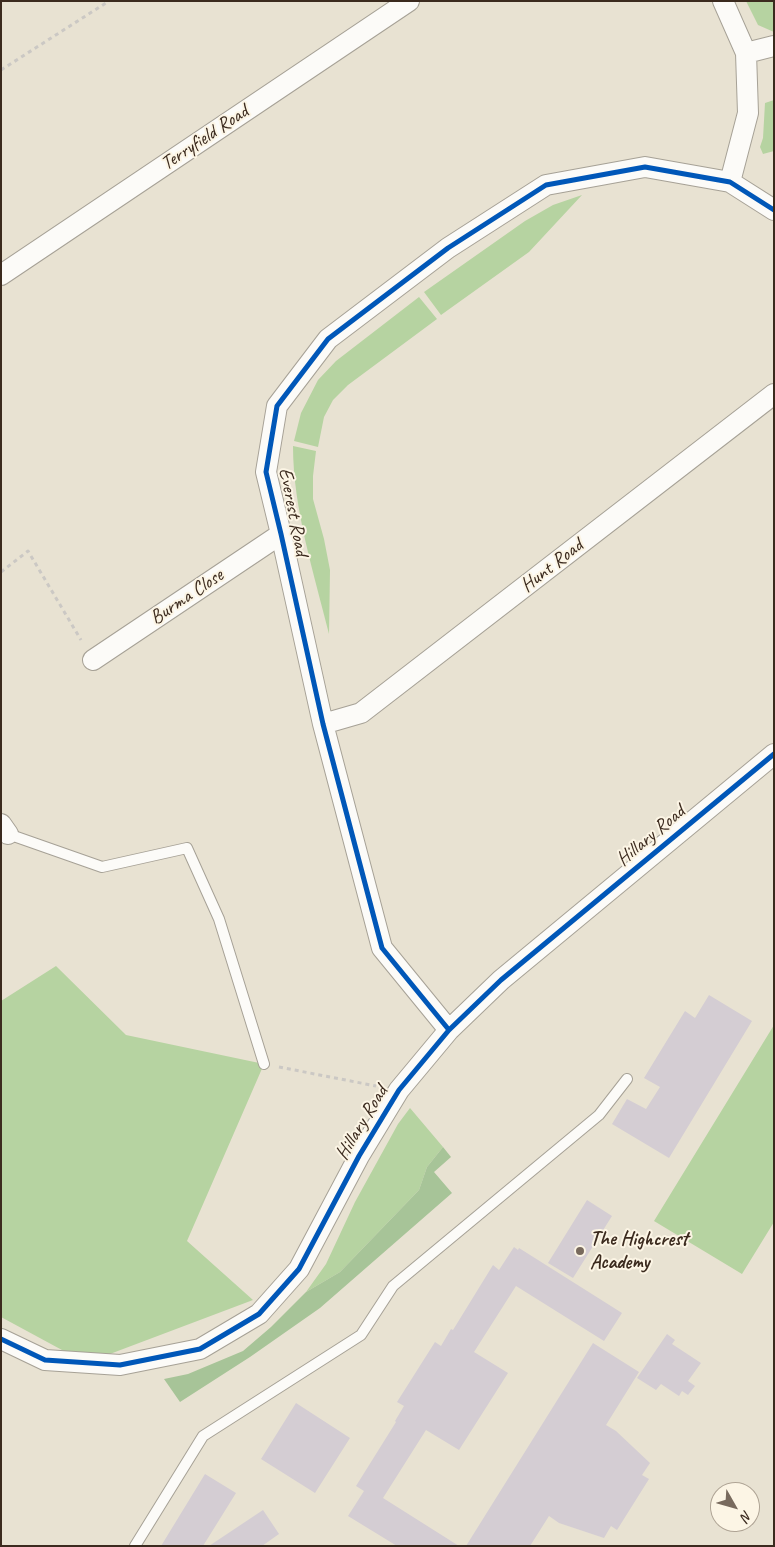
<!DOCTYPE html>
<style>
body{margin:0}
#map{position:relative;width:775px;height:1547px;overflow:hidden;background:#e8e2d2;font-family:Caveat,sans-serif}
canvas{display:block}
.frame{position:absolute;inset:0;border:2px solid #3b2a1e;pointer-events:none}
.north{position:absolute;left:710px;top:1482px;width:50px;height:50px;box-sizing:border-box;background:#fcf5e5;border:1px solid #afa495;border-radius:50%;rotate:128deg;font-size:14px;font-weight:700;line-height:20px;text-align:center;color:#3b2a1e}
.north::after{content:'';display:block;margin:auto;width:18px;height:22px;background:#786a5d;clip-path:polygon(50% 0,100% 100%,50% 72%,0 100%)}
</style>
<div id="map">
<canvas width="775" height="1547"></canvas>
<div class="frame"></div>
<div class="north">N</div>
</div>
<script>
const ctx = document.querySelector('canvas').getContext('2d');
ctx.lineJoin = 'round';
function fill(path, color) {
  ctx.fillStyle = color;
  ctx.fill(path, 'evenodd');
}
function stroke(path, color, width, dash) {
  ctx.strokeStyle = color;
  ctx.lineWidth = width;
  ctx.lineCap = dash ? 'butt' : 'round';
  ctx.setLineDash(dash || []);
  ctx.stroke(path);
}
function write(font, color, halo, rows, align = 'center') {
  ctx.font = font + ' Caveat,sans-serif';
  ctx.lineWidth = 4;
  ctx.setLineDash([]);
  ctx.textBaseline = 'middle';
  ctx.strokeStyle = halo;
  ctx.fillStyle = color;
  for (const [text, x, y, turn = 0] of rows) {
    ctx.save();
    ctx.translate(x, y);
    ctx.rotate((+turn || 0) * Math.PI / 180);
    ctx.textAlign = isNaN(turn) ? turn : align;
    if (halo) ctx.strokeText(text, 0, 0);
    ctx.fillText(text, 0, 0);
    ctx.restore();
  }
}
fill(new Path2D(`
 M746,1h28v31l-16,-7z
 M774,100v51l-11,3 -3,-7 3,-9 2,-35z
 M582,195l-53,57 -88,63 -17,-23 101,-71 28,-16z
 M419,297l18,22 -89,66 -15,15 -9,17 -6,30 -24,-6 7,-28 17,-33 18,-19z
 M293,446l23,5 -3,25v23l11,40 6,31 -1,64c-15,-61 -36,-125 -36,-188z
 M56,966l70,69 138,29 -77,177 66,59 -167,63 -85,-46v-316z
 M774,1025v197l-32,52 -88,-53z
 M410,1108l33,39 -16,20 -8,23 -79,82 -34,20 20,-28 29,-62 43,-78z`), '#b6d3a1');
fill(new Path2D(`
 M443,1147l8,10 -17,15 18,21 -132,115 -70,49 -70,45 -16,-23 24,-5 55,-23 28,-24 35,-35 34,-20 79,-82 8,-23z`), '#a7c498');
fill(new Path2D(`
 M709,995l43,26 -83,137 -57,-34 15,-25 19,10 14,-22 -16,-9 41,-67 10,7z
 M587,1200l25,16 -39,62 -25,-15z
 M514,1247l4,3 1,-2 103,65 -18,28 -88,-55 -42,66 34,21 -49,77 -33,-20 -43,68 76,48h-62l-49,-30 16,-25 -8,-5 40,-64 -1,-1 9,-15 -7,-4 38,-60 6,4 10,-17 2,1 40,-65 6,5z
 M667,1334l8,6 -3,4 29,19 -13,18 7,5 -7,9 -6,-4 -3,5 -18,-12 -5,6 -19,-12z
 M593,1343l46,29 -33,53 10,6 34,32 -8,12 7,4 -32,51 -6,-4 -7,12 -45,-15 -10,-7 -19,30h-64z
 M296,1403l54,35 -35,55 -54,-34z
 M205,1474l31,19 -33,53h-42z
 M263,1510l16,24 -17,12h-53z`), '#d4cdd3');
const service = new Path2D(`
 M8,834l94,33 85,-19 32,71 45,145
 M135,1546l68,-110 158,-101 32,-49 206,-171 28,-36`);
const minor = new Path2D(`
 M723,1l23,52 2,60 -18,69
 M746,53l28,-7
 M1,275l408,-274
 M93,660l188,-126
 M323,724l38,-11 413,-319
 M1,824l7,10
 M449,1030l-67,-82 -59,-224 -42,-190 -15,-62 11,-66 51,-67 120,-91 98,-63 99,-18 85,15 44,28
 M1,1339l44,21 75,5 80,-16 59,-35 40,-45 60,-113 40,-66 50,-60 52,-50 273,-226`);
stroke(service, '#a6a196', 12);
stroke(minor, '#a6a196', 22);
stroke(new Path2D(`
 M1,70l108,-69
 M1,572l27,-21 53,89
 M279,1067l97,19`), '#cbc8c4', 3, [4, 4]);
stroke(service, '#fcfbf8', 10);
stroke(minor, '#fcfbf8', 20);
stroke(new Path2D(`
 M449,1030l-67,-82 -59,-224 -42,-190 -15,-62 11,-66 51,-67 120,-91 98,-63 99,-18 85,15 44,28
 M1,1339l44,21 75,5 80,-16 59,-35 40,-45 60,-113 40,-66 50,-60 52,-50 273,-226`), '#0057b8', 5);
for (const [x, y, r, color] of [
 [580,1251,5,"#786a5d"]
]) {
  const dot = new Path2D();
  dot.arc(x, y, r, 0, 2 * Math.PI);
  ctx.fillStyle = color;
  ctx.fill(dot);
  stroke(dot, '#fcf5e5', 2);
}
write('20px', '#3b2a1e', '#fcf5e5', [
 ["Terryfield Road",205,138,-34],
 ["Everest Road",293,512,79],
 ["Hunt Road",552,566,-38],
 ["Burma Close",187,597,-34],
 ["Hillary Road",651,836,-40],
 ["Hillary Road",362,1123,-59]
]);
write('bold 20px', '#3b2a1e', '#fcf5e5', [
 ["The Highcrest",590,1240],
 ["Academy",590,1263]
], 'left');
</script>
